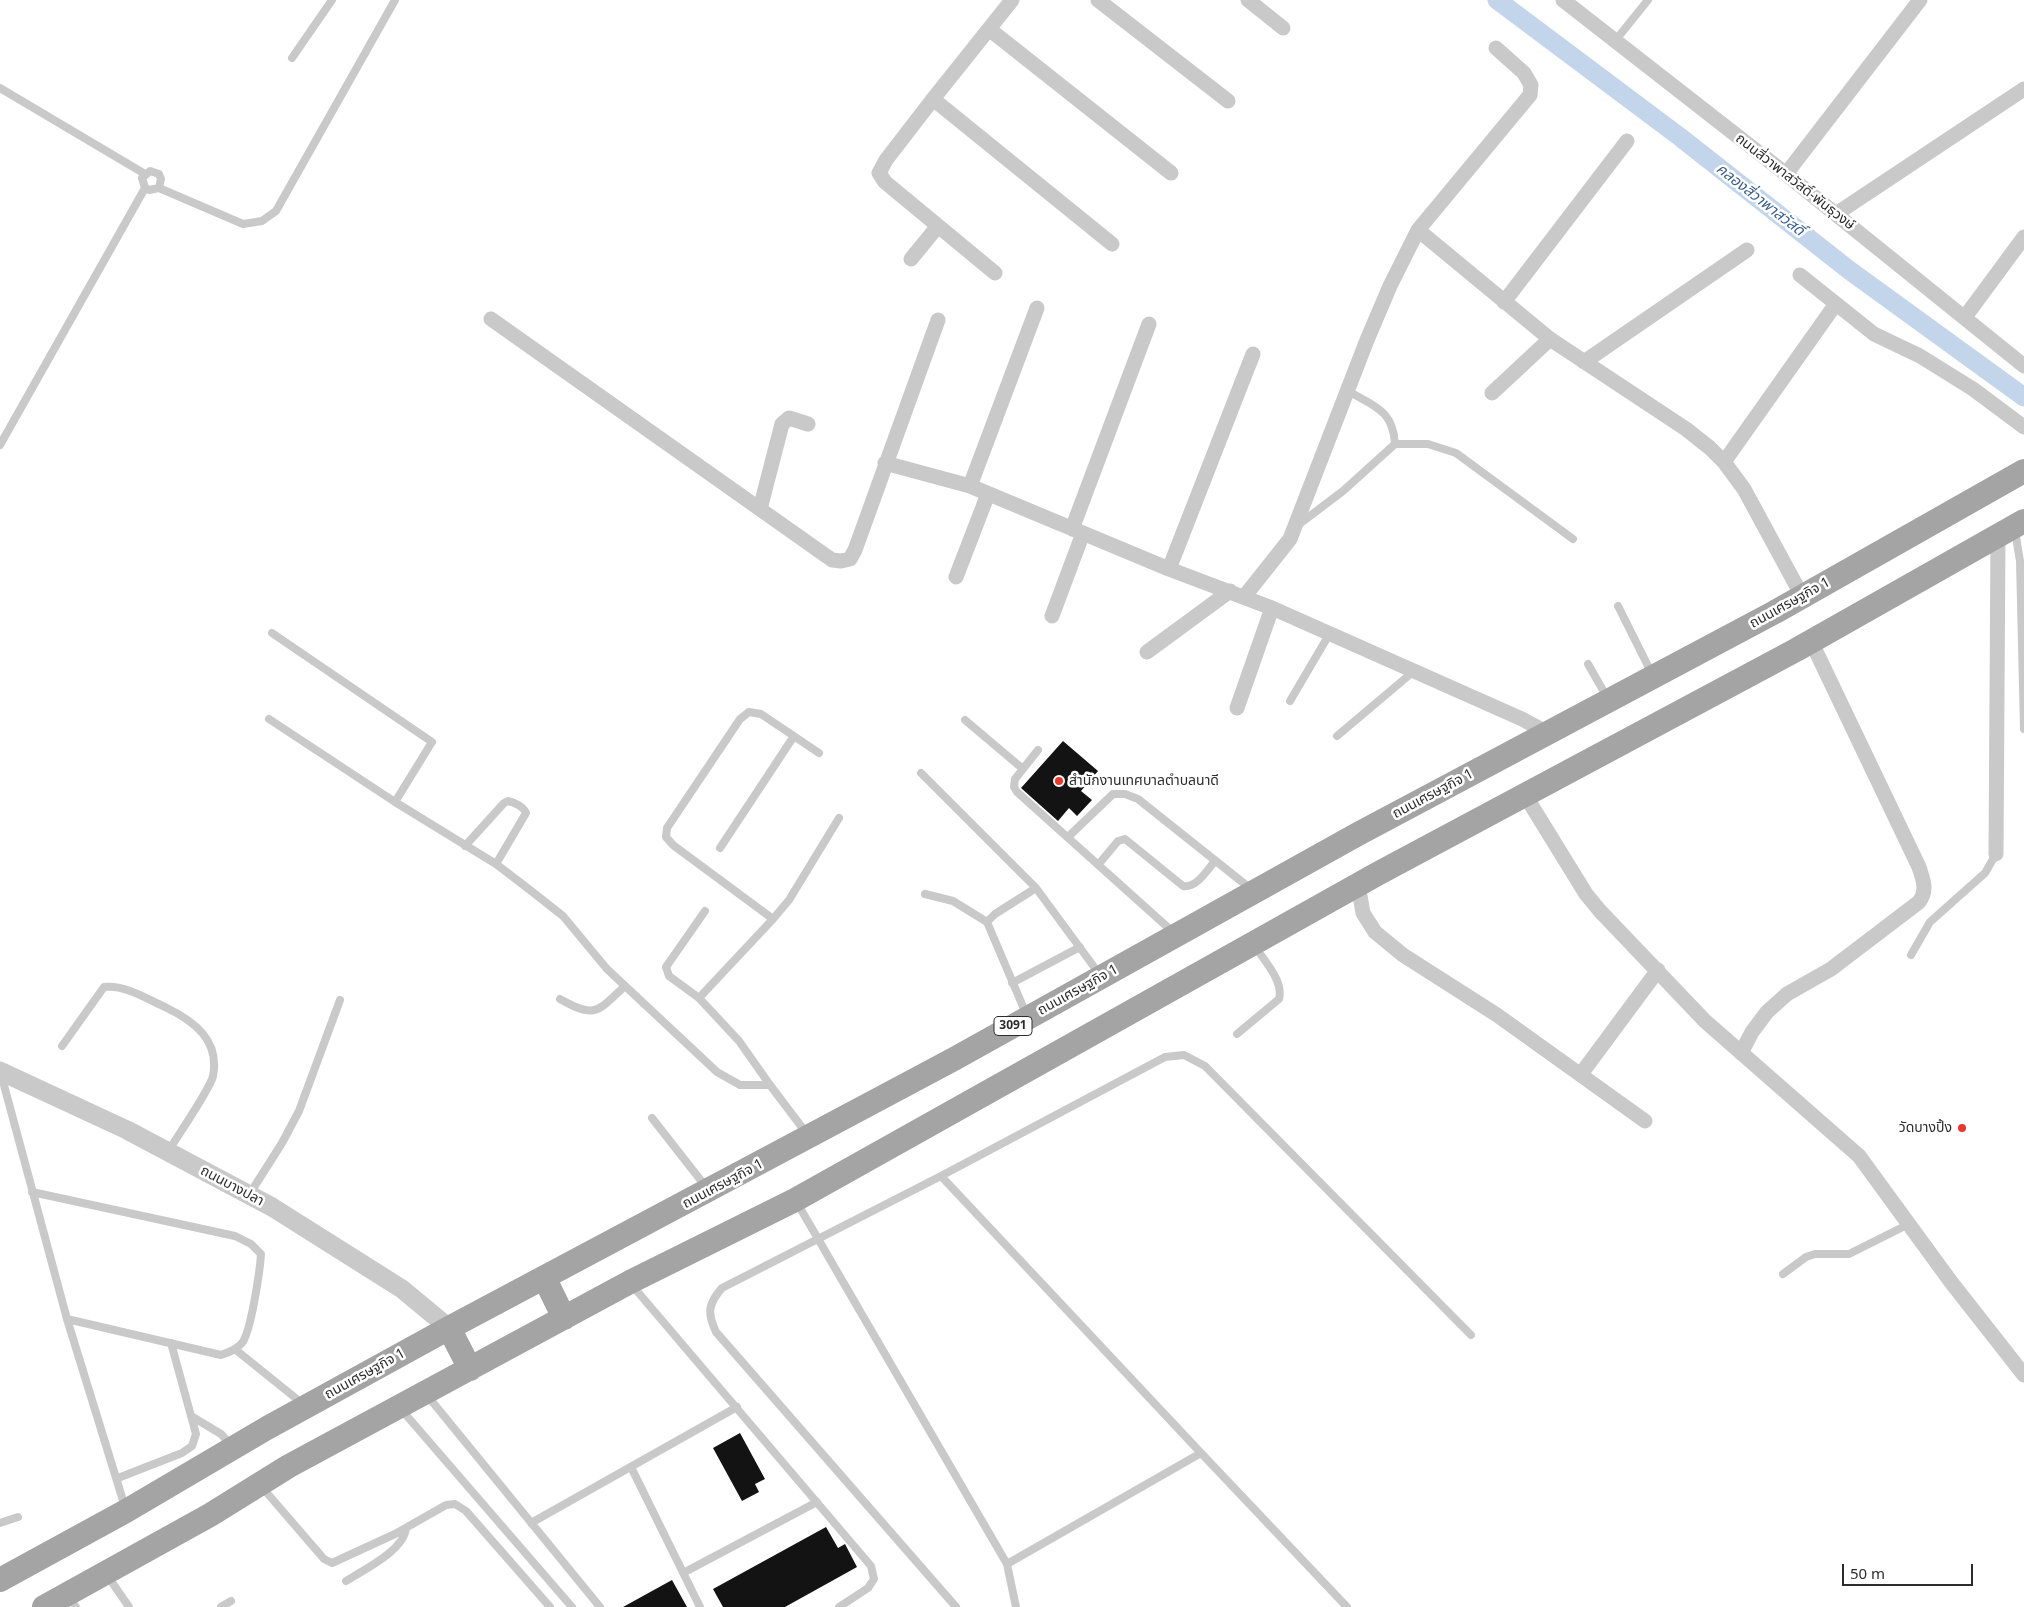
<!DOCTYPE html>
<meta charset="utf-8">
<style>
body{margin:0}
#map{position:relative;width:2024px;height:1607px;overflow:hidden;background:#fff;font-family:"Noto Sans",sans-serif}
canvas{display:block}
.scale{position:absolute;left:1842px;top:1564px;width:131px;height:22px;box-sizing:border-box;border:2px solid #2c2c2c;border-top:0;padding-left:6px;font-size:15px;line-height:18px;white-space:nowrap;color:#2c2c2c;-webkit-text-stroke:4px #fff;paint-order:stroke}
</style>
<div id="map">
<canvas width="2024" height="1607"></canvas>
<div class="scale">50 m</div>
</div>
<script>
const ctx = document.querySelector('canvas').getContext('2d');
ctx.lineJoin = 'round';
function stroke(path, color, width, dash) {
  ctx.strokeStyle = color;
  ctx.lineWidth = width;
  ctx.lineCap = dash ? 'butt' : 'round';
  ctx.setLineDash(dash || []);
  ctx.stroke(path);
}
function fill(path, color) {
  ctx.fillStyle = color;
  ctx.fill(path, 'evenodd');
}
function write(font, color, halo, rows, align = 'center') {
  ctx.font = font + ' "Noto Sans","Noto Sans Thai",sans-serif';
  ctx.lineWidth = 5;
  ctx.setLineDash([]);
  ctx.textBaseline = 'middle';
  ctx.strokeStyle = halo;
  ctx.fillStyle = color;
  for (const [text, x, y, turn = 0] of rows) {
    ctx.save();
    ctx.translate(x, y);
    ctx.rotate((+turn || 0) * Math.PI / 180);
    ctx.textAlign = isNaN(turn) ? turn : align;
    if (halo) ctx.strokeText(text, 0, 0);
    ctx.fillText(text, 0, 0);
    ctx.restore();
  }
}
stroke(new Path2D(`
 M1497,0l183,137 169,133 175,127`), '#c3d5eb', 19);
fill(new Path2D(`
 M1063,741l35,30 -17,20 11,9 -15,16 -8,-8 -11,13 -37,-33z
 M740,1433l25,46 -10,5 4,8 -17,9 -29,-53z
 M826,1527l12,21 7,-4 12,23 -72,40h-62l-10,-18z
 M672,1580l15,27h-64z`), '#131313');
stroke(new Path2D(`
 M1615,41l33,-41
 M292,58l40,-58
 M0,88l145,86
 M159,188l84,36 19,-3 14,-10 119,-211
 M1395,444h33l28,9 117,86
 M0,445l145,-257 -3,-10 8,-7 9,3 2,5 -2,9 -10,2 -4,-2
 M1298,525l45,-34 52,-47c-2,-34 -21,-38 -47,-53
 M2015,531l5,30 4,168
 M1618,606l34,68
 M272,633l160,109 -37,60
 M1588,664l20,35
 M1290,701l40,-68
 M269,719l126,83 101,62 34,26 33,26 44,53 110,103 23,13h30l37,49
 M965,720l58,49
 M1337,736l77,-65
 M1038,750l-23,29 -1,8 3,5 156,140
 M921,773l115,115
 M1068,837l45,-43h12l13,5 113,90
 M465,846l39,-43 4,-2c6,1 16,6 18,12l-30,51
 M720,848l74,-112
 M1098,865l20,-24 7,-2 58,47c14,2 24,-16 32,-25
 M925,894l28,7 34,21 40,94
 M773,919l16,-19 50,-82
 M987,922l8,-8 41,-26 64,87
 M1911,955l19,-33 55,-49 11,-19
 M1012,983l68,-36
 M699,998l-30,-22 -3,-9 39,-56
 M560,999c35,20 37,13 65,-13
 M1237,1034l42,-35c5,-18 -15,-38 -24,-53
 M62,1046l42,-59c22,-2 41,11 61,20 29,14 55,33 48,69 -2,12 -37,62 -45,76
 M1,1074l66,245 58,188
 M770,1085l-31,-44 -40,-43 74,-79 -100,-74 -7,-8 1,-9 73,-109 9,-7 12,2 58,39
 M652,1118l54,69
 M32,1192l203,44 16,8 10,10c-1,16 -10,78 -19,89 -6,7 -13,9 -21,12l-154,-36
 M249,1195l33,-52 17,-32 41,-111
 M796,1201l211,363 194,-111 -260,-277
 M1783,1274l23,-17 9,-3h34l60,-30
 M631,1284l240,282 3,13 -6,9 -29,19
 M236,1350l67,54
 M426,1394l174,213
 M400,1408l172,199
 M191,1416l30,18 10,11
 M1201,1453l146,154
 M631,1467l69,140
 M118,1478l64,-25 10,-7 4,-12 -25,-91
 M261,1486l63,73 8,4 63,-29 51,-29 9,-1 11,7 84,96
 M0,1523l18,-6
 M531,1523l206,-116
 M1007,1564l9,43
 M683,1573l134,-71
 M107,1575l22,32
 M346,1581c17,-11 58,-30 60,-53
 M68,1596l8,11
 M221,1607l10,-6
 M956,1607l-240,-275c-9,-19 -8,-28 6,-44l219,-112 224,-119 19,-2 21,11 266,269`), '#c9c9c9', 8);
stroke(new Path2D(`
 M1098,0l130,101
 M1248,0l35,28
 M1563,0l223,174 238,192
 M989,29l182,144
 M933,99l179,145
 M1786,174l134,-174
 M1836,214l188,-125
 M1418,230l132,109 136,90 24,19 14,14 20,27 58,107
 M911,259l27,-33
 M995,273l-110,-91 -6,-9 7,-13 47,-61 79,-99
 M1800,275l74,59 46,22 53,33 51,38
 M1504,302l123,-161
 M1965,317l59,-80
 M491,319l341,241 9,1 9,-2 5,-9 83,-230
 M1584,362l163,-112
 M1492,393l58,-54
 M1724,462l111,-157
 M885,463l85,23 199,83 103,39 250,111 26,14
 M970,486l67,-178
 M760,509l22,-85 7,-6 19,6
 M1072,529l77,-205
 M1169,569l84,-215
 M956,577l32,-83
 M1244,597l46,-58 77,-199 23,-54 28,-56 112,-135 1,-10 -7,-12 -28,-25
 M1052,616l31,-83
 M1147,652l83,-61
 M1237,708l35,-100
 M1525,795l61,99 14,17 105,110 154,135 92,126 73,93
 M1996,854l2,-319
 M1358,884l5,29 12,19 28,23 94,60 148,106
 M1741,1053l11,-21 15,-20 20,-18 44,-25 88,-67c9,-12 4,-22 0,-35l-108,-226
 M1581,1074l77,-104`), '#c9c9c9', 15);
stroke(new Path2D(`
 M0,1071l127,59 145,77 130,82 47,39`), '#c9c9c9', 19);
stroke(new Path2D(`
 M545,1279l19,39
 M449,1328l21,41
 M0,1580l126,-69 141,-83 182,-100 505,-269 404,-225 417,-222 249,-141
 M44,1607l166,-92 79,-49 341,-184 165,-82 584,-327 417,-223 228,-129`), '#a4a4a4', 24);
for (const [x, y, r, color] of [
 [1059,781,5,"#ea3727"],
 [1962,1128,5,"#ea3727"]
]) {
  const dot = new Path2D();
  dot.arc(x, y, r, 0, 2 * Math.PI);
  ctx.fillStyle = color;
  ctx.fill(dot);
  stroke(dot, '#fff', 2);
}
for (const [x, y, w] of [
 [1013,1026,38]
]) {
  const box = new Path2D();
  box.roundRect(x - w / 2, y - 9.5, w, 19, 4);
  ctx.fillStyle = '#fff';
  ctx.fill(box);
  stroke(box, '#2c2c2c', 1);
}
write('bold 12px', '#2c2c2c', null, [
 ["3091",1013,1026]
]);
write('14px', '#2c2c2c', '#fff', [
 ["ถนนสี่วาพาสวัสดิ์-พันธุวงษ์",1795,182,38],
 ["ถนนเศรษฐกิจ 1",1790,603,-29],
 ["ถนนเศรษฐกิจ 1",1433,794,-28],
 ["ถนนเศรษฐกิจ 1",1078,990,-29],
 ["ถนนเศรษฐกิจ 1",723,1184,-28],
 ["ถนนบางปลา",232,1186,28],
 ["ถนนเศรษฐกิจ 1",365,1374,-29]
]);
write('14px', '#2c2c2c', '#fff', [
 ["สำนักงานเทศบาลตำบลนาดี",1069,781],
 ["วัดบางปิ้ง",1952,1128,"right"]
], 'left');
write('italic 15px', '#385f8f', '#fff', [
 ["คลองสี่วาพาสวัสดิ์",1760,200,38]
]);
</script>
